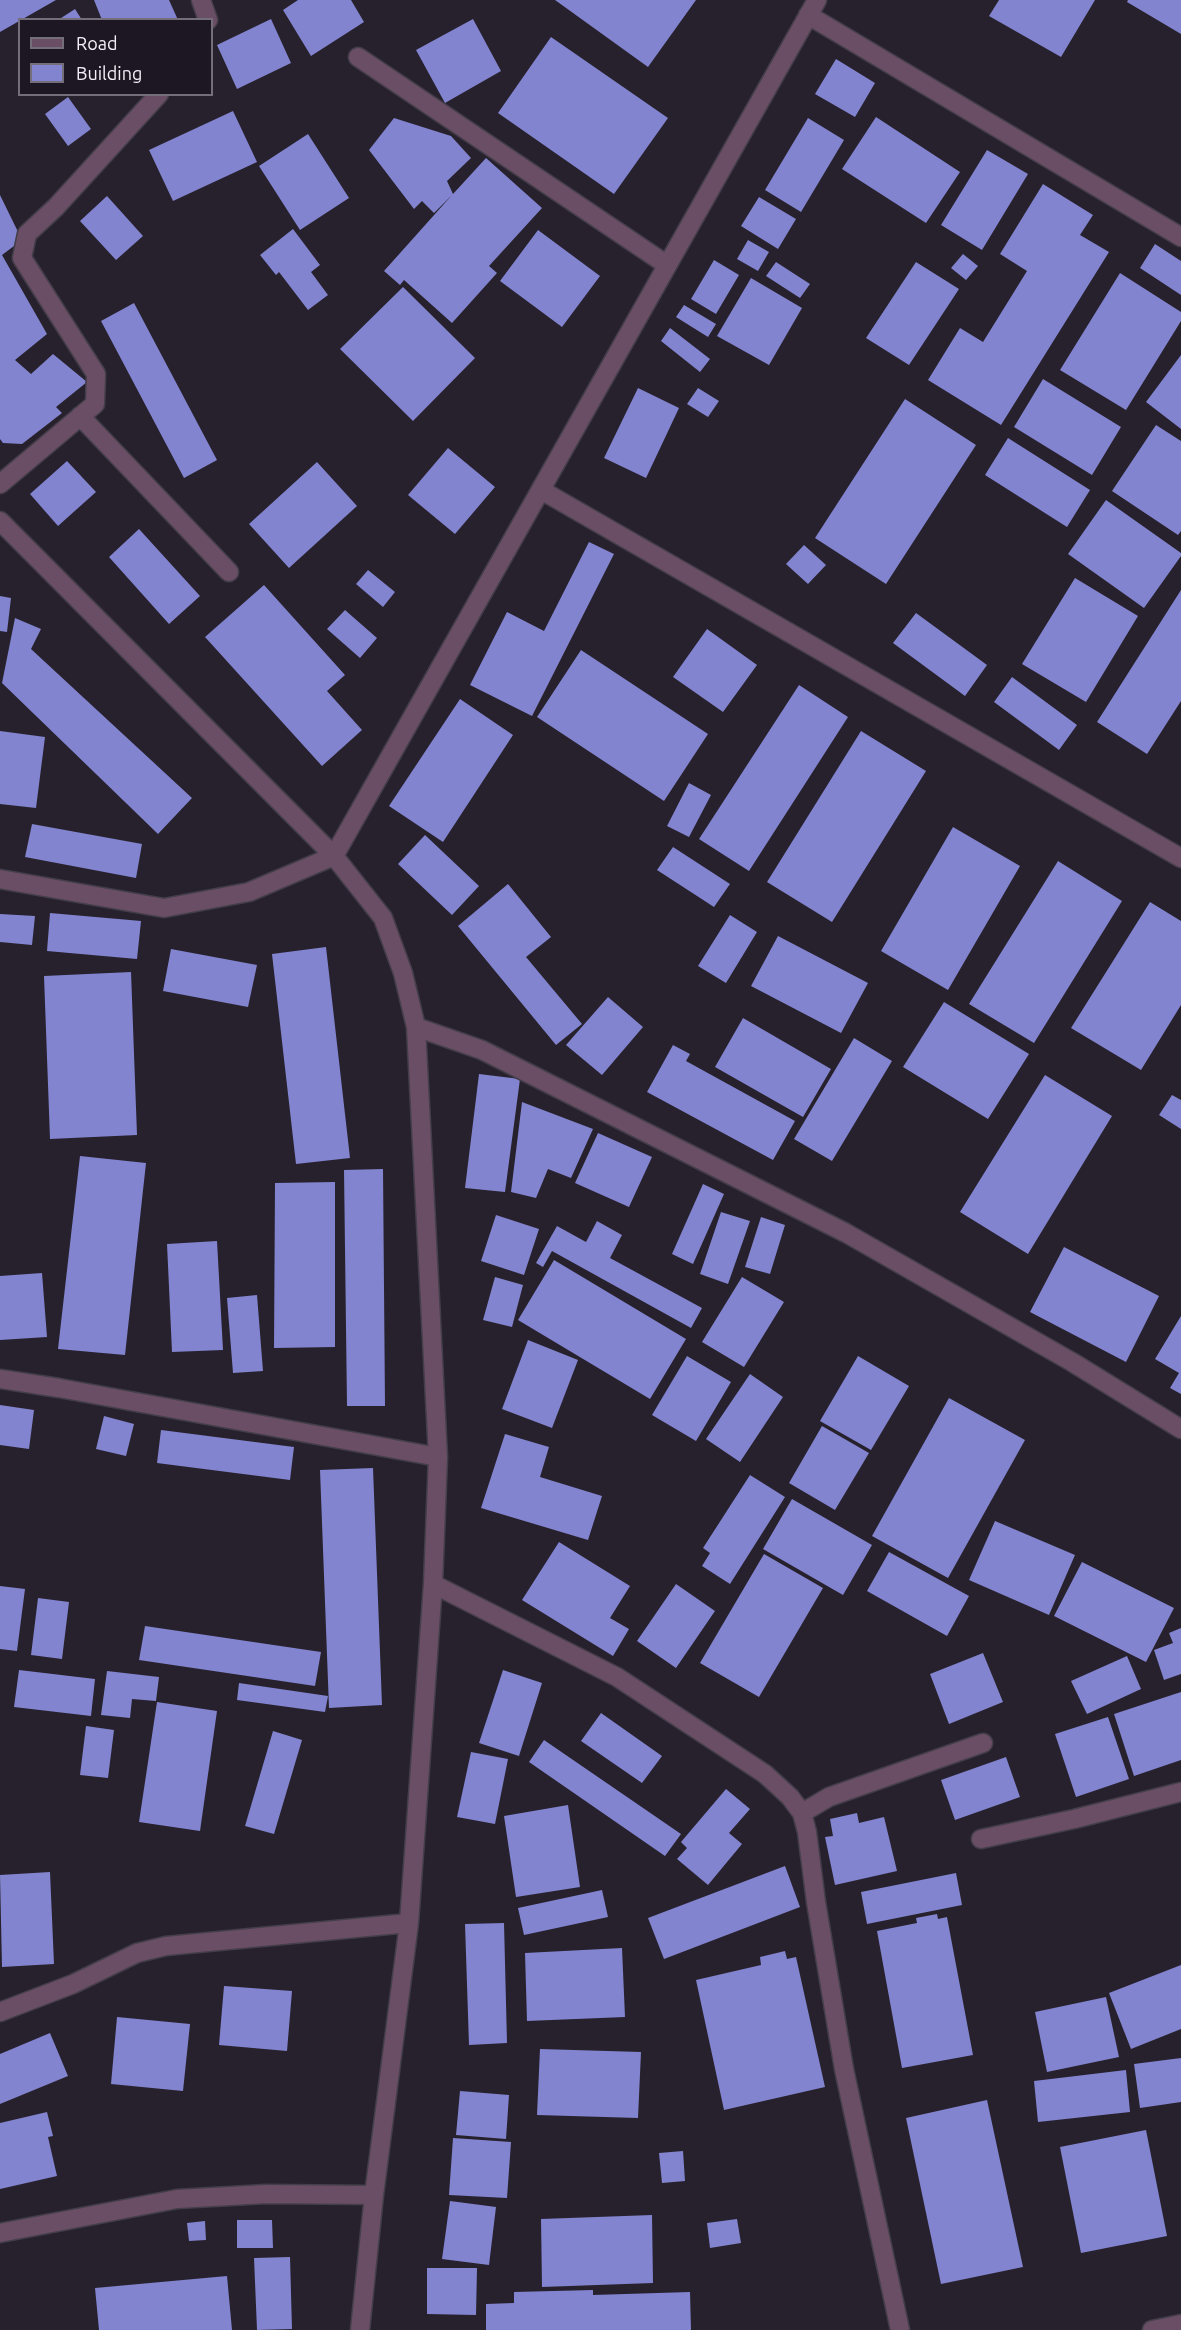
<!DOCTYPE html>
<style>
body{margin:0}
#map{position:relative;width:1181px;height:2330px;overflow:hidden;background:#27212d;font-family:Ubuntu,sans-serif}
canvas{display:block}
.legend{position:absolute;left:18px;top:18px;width:195px;height:78px;box-sizing:border-box;background:#1d1723;border:2px solid #736e79;margin:0;padding:8px 10px;list-style:none;font-size:18px;color:#f4f0f9}
.legend li{display:flex;align-items:center;gap:12px;height:30px}
.legend b{width:30px;border:2px solid #736e79}
</style>
<div id="map">
<canvas width="1181" height="2330"></canvas>
<ul class="legend">
<li><b style="height:8px;background:#6a4e65"></b>Road</li>
<li><b style="height:16px;background:#8284cf"></b>Building</li>
</ul>
</div>
<script>
const ctx = document.querySelector('canvas').getContext('2d');
ctx.lineJoin = 'round';
function fill(path, color) {
  ctx.fillStyle = color;
  ctx.fill(path, 'evenodd');
}
function stroke(path, color, width, dash) {
  ctx.strokeStyle = color;
  ctx.lineWidth = width;
  ctx.lineCap = dash ? 'butt' : 'round';
  ctx.setLineDash(dash || []);
  ctx.stroke(path);
}
fill(new Path2D(`
 M0,0h56l-56,32z
 M94,0h75l9,20h-76z
 M298,0h53l13,22 -53,34 -28,-46z
 M555,0h141l-48,67z
 M999,0h96l-34,57 -72,-41z
 M1128,0h53v34l-54,-32z
 M75,9l7,11h-24z
 M271,19l20,44 -54,26 -20,-44z
 M473,19l28,52 -56,32 -29,-53z
 M551,37l117,81 -54,76 -116,-81z
 M836,59l39,24 -20,34 -40,-23z
 M68,97l23,32 -23,17 -23,-32z
 M233,111l24,51 -84,39 -24,-51z
 M876,117l84,55 -34,51 -84,-54z
 M394,118l57,18 20,22 -24,23 6,13 33,-36 56,50 -53,58 8,7 -45,50 -48,-43 -4,5 -16,-14 68,-76 -18,18 -12,-12 -8,8 -45,-59z
 M808,118l36,22 -43,72 -36,-22z
 M308,134l41,64 -49,32 -41,-64z
 M987,150l41,24 -46,76 -41,-25z
 M1043,184l50,31 -13,20 29,17 -108,173 -73,-45 32,-52 23,14 44,-71 -27,-17z
 M0,195l22,45 -20,15 45,79 -32,26 16,14 22,-20 34,28 -31,25 6,6 -40,31 -19,-1 -3,-4z
 M107,196l36,40 -27,24 -36,-39z
 M759,197l37,22 -18,30 -37,-23z
 M293,229l27,36 -9,7 17,23 -20,15 -29,-38 -3,3 -16,-20z
 M538,230l62,46 -38,51 -62,-46z
 M748,240l21,12 -11,19 -21,-12z
 M1155,244l26,17v34l-41,-27z
 M963,254l15,12 -12,14 -15,-12z
 M714,260l25,15 -23,39 -25,-15z
 M776,262l34,22 -10,14 -34,-22z
 M916,262l43,27 -50,76 -43,-27z
 M1120,273l61,39v9l-55,89 -66,-40z
 M751,278l51,30 -33,57 -52,-29z
 M403,287l72,71 -62,63 -73,-72z
 M134,303l83,157 -33,18 -83,-157z
 M684,305l32,19 -8,13 -32,-20z
 M670,328l40,31 -10,13 -39,-31z
 M1181,355v74l-35,-27z
 M1043,379l78,48 -29,48 -78,-48z
 M638,388l41,20 -33,70 -42,-20z
 M698,388l21,13 -11,16 -21,-13z
 M905,399l71,46 -90,139 -71,-46z
 M1156,425l25,16v90l-3,4 -66,-44z
 M1008,438l82,52 -23,37 -82,-52z
 M448,448l47,39 -40,47 -47,-39z
 M67,461l29,31 -38,34 -28,-32z
 M317,462l40,44 -68,62 -40,-44z
 M1106,500l75,53v3l-37,52 -76,-54z
 M139,529l61,67 -31,28 -60,-67z
 M589,542l25,12 -82,162 -62,-31 37,-73 37,19z
 M804,545l22,20 -18,19 -22,-20z
 M368,570l27,22 -12,15 -27,-23z
 M1075,578l63,38 -52,86 -64,-38z
 M264,585l81,90 -18,16 35,39 -40,36 -117,-129z
 M1181,590v111l-34,53 -50,-32z
 M0,596l11,2 -4,34 -7,-1z
 M345,610l32,28 -17,20 -33,-29z
 M916,613l71,52 -22,31 -72,-53z
 M15,618l26,11 -10,20 161,149 -34,36 -156,-151z
 M707,629l50,36 -34,47 -50,-35z
 M581,650l127,84 -44,67 -127,-84z
 M1012,677l65,48 -18,25 -65,-48z
 M799,685l49,32 -99,154 -50,-32z
 M460,699l53,36 -70,107 -54,-36z
 M0,731l45,6 -9,71 -36,-4z
 M861,731l65,40 -94,151 -65,-40z
 M689,783l22,12 -22,42 -22,-11z
 M32,824l110,20 -6,34 -111,-21z
 M953,827l67,39 -72,124 -67,-39z
 M425,835l54,51 -27,29 -54,-51z
 M673,847l57,37 -16,23 -57,-37z
 M1058,861l64,40 -88,142 -65,-39z
 M508,884l43,53 -25,20 56,67 -26,21 -98,-119z
 M1150,902l31,19v84l-40,65 -70,-42z
 M50,913l91,8 -4,38 -90,-8z
 M0,914l35,2 -3,29 -32,-3z
 M730,915l27,17 -31,51 -28,-17z
 M778,936l90,47 -27,50 -90,-47z
 M326,947l24,211 -54,6 -24,-210z
 M171,949l86,16 -9,42 -85,-16z
 M131,972l6,163 -87,4 -6,-163z
 M608,997l35,30 -41,48 -36,-30z
 M944,1002l85,52 -41,65 -85,-52z
 M743,1018l88,51 -28,48 -88,-50z
 M854,1038l38,23 -60,100 -38,-22z
 M673,1045l17,9 -4,7 109,60 -22,39 -126,-68z
 M479,1074l41,5 -15,113 -40,-4z
 M1045,1075l67,41 -84,138 -68,-42z
 M1172,1095l9,5v29l-22,-14z
 M522,1102l71,27 -22,49 -23,-9 -12,29 -25,-6z
 M598,1133l54,24 -23,50 -54,-24z
 M80,1156l66,7 -21,192 -67,-6z
 M383,1169l2,237h-38l-3,-236z
 M335,1182v165l-61,1 1,-165z
 M703,1184l21,10 -31,70 -21,-10z
 M721,1212l29,9 -22,63 -28,-10z
 M496,1215l43,14 -15,46 -43,-14z
 M761,1217l24,8 -15,49 -25,-7z
 M597,1221l25,14 -12,23 92,50 -11,20 -139,-77 -9,16 -7,-4 21,-37 29,16z
 M217,1241l6,109 -51,2 -5,-108z
 M1064,1247l95,49 -33,66 -96,-50z
 M554,1260l132,79 -36,60 -132,-79z
 M42,1273l5,64 -47,3v-64z
 M495,1277l28,8 -11,42 -29,-7z
 M742,1277l42,25 -40,65 -42,-25z
 M257,1295l6,76 -30,2 -6,-75z
 M1181,1316v78l-11,-6 9,-15 -24,-14z
 M528,1340l50,20 -26,68 -50,-19z
 M687,1356l44,26 -35,59 -44,-26z
 M858,1356l51,30 -38,64 -51,-29z
 M750,1374l33,23 -43,65 -34,-23z
 M949,1398l76,42 -77,138 -76,-42z
 M0,1405l34,5 -5,39 -29,-4z
 M104,1416l30,8 -8,32 -30,-7z
 M822,1426l47,27 -34,57 -46,-27z
 M161,1430l133,17 -4,33 -133,-17z
 M505,1434l44,13 -9,30 62,19 -14,44 -107,-32z
 M373,1468l9,237 -53,3 -9,-238z
 M750,1475l35,22 -55,87 -28,-18 8,-13 -7,-5z
 M792,1499l80,46 -29,50 -80,-46z
 M995,1521l80,34 -26,60 -80,-35z
 M559,1542l71,44 -20,32 19,11 -16,27 -91,-56z
 M889,1552l80,44 -22,40 -80,-45z
 M764,1554l59,34 -64,109 -59,-34z
 M1082,1562l92,46 -28,54 -92,-46z
 M676,1584l39,27 -39,57 -39,-27z
 M0,1586l25,3 -8,62 -17,-2z
 M38,1598l31,4 -7,57 -31,-4z
 M145,1626l176,26 -6,34 -176,-26z
 M1181,1628v46l-17,6 -10,-30 19,-7 -4,-10z
 M983,1653l20,49 -54,22 -19,-50z
 M1127,1656l14,33 -54,25 -16,-33z
 M19,1670l76,9 -4,37 -77,-9z
 M503,1670l39,13 -23,73 -40,-13z
 M107,1671l52,6 -3,24 -24,-2 -2,19 -29,-3z
 M239,1683l89,13 -3,16 -88,-12z
 M1181,1692v68l-47,16 -20,-62z
 M157,1702l60,9 -17,120 -61,-9z
 M601,1713l61,43 -20,27 -61,-42z
 M1108,1717l21,62 -53,18 -21,-63z
 M86,1726l28,4 -6,48 -28,-3z
 M273,1731l29,9 -28,94 -29,-8z
 M544,1740l137,94 -16,22 -136,-94z
 M471,1752l37,7 -13,65 -38,-7z
 M1006,1757l14,40 -65,23 -14,-40z
 M726,1789l24,20 -21,24 13,11 -34,41 -31,-26 10,-11 -6,-6z
 M568,1805l12,82 -64,10 -12,-81z
 M857,1813l2,10 25,-6 13,54 -62,14 -10,-48 8,-1 -3,-17z
 M785,1866l15,41 -136,52 -16,-41z
 M50,1872l4,92 -52,3 -2,-92z
 M956,1873l6,32 -95,19 -6,-32z
 M602,1890l6,27 -84,18 -6,-27z
 M937,1914l1,5 9,-2 26,138 -71,13 -25,-137 40,-8 -1,-5z
 M504,1923l3,120 -38,2 -4,-121z
 M622,1948l3,69 -98,4 -2,-68z
 M785,1951l2,8 9,-2 29,130 -101,23 -28,-130 65,-15 -1,-8z
 M1181,1965v64l-50,20 -22,-56z
 M224,1986l68,5 -5,60 -68,-6z
 M1106,1997l13,60 -72,15 -12,-60z
 M117,2017l73,7 -7,67 -72,-7z
 M50,2033l18,43 -68,28v-50z
 M540,2049l101,3 -3,66 -101,-3z
 M1181,2058v44l-41,6 -6,-44z
 M1126,2070l4,42 -92,10 -4,-41z
 M460,2091l49,4 -3,44 -50,-4z
 M987,2100l36,167 -82,17 -35,-166z
 M47,2112l6,24 -5,1 9,39 -57,13v-66z
 M1146,2130l21,106 -86,17 -21,-106z
 M453,2138l58,4 -4,56 -58,-3z
 M683,2151l2,30 -23,2 -3,-30z
 M450,2201l46,6 -7,58 -47,-6z
 M652,2215l1,68 -111,4 -1,-68z
 M737,2219l4,24 -31,5 -3,-25z
 M237,2220h35l1,28h-36z
 M205,2221l1,19 -17,1 -2,-18z
 M290,2257l2,72 -35,1 -3,-72z
 M427,2268h50l-1,47 -49,-1z
 M227,2276l5,54h-133l-4,-42z
 M593,2290v5l97,-3 1,38h-205v-26l28,-1v-11z`), '#8284cf');
const minor = new Path2D(`
 M201,0l7,20
 M808,15l373,222
 M358,57l309,208
 M80,416l149,156
 M0,484l95,-80 1,-30 -74,-116 5,-24 29,-27 103,-113
 M541,490l640,368
 M0,521l334,335 49,62 20,55 13,54 22,430 -5,127 -24,339 -35,272 -14,135
 M0,879l164,29 85,-16 85,-36 483,-856
 M416,1027l66,23 364,183 226,129 109,67
 M0,1379l59,9 379,69
 M433,1584l184,93 148,97 25,23 12,16 5,19 9,70 28,167 56,261
 M802,1813l27,-16 154,-54
 M981,1839l93,-20 107,-27
 M0,2012l73,-28 64,-31 29,-7 243,-23
 M0,2233l177,-34 89,-5 108,1
 M1152,2330l29,-6`);
stroke(minor, '#443e4a', 21);
stroke(minor, '#6a4e65', 18);
</script>
